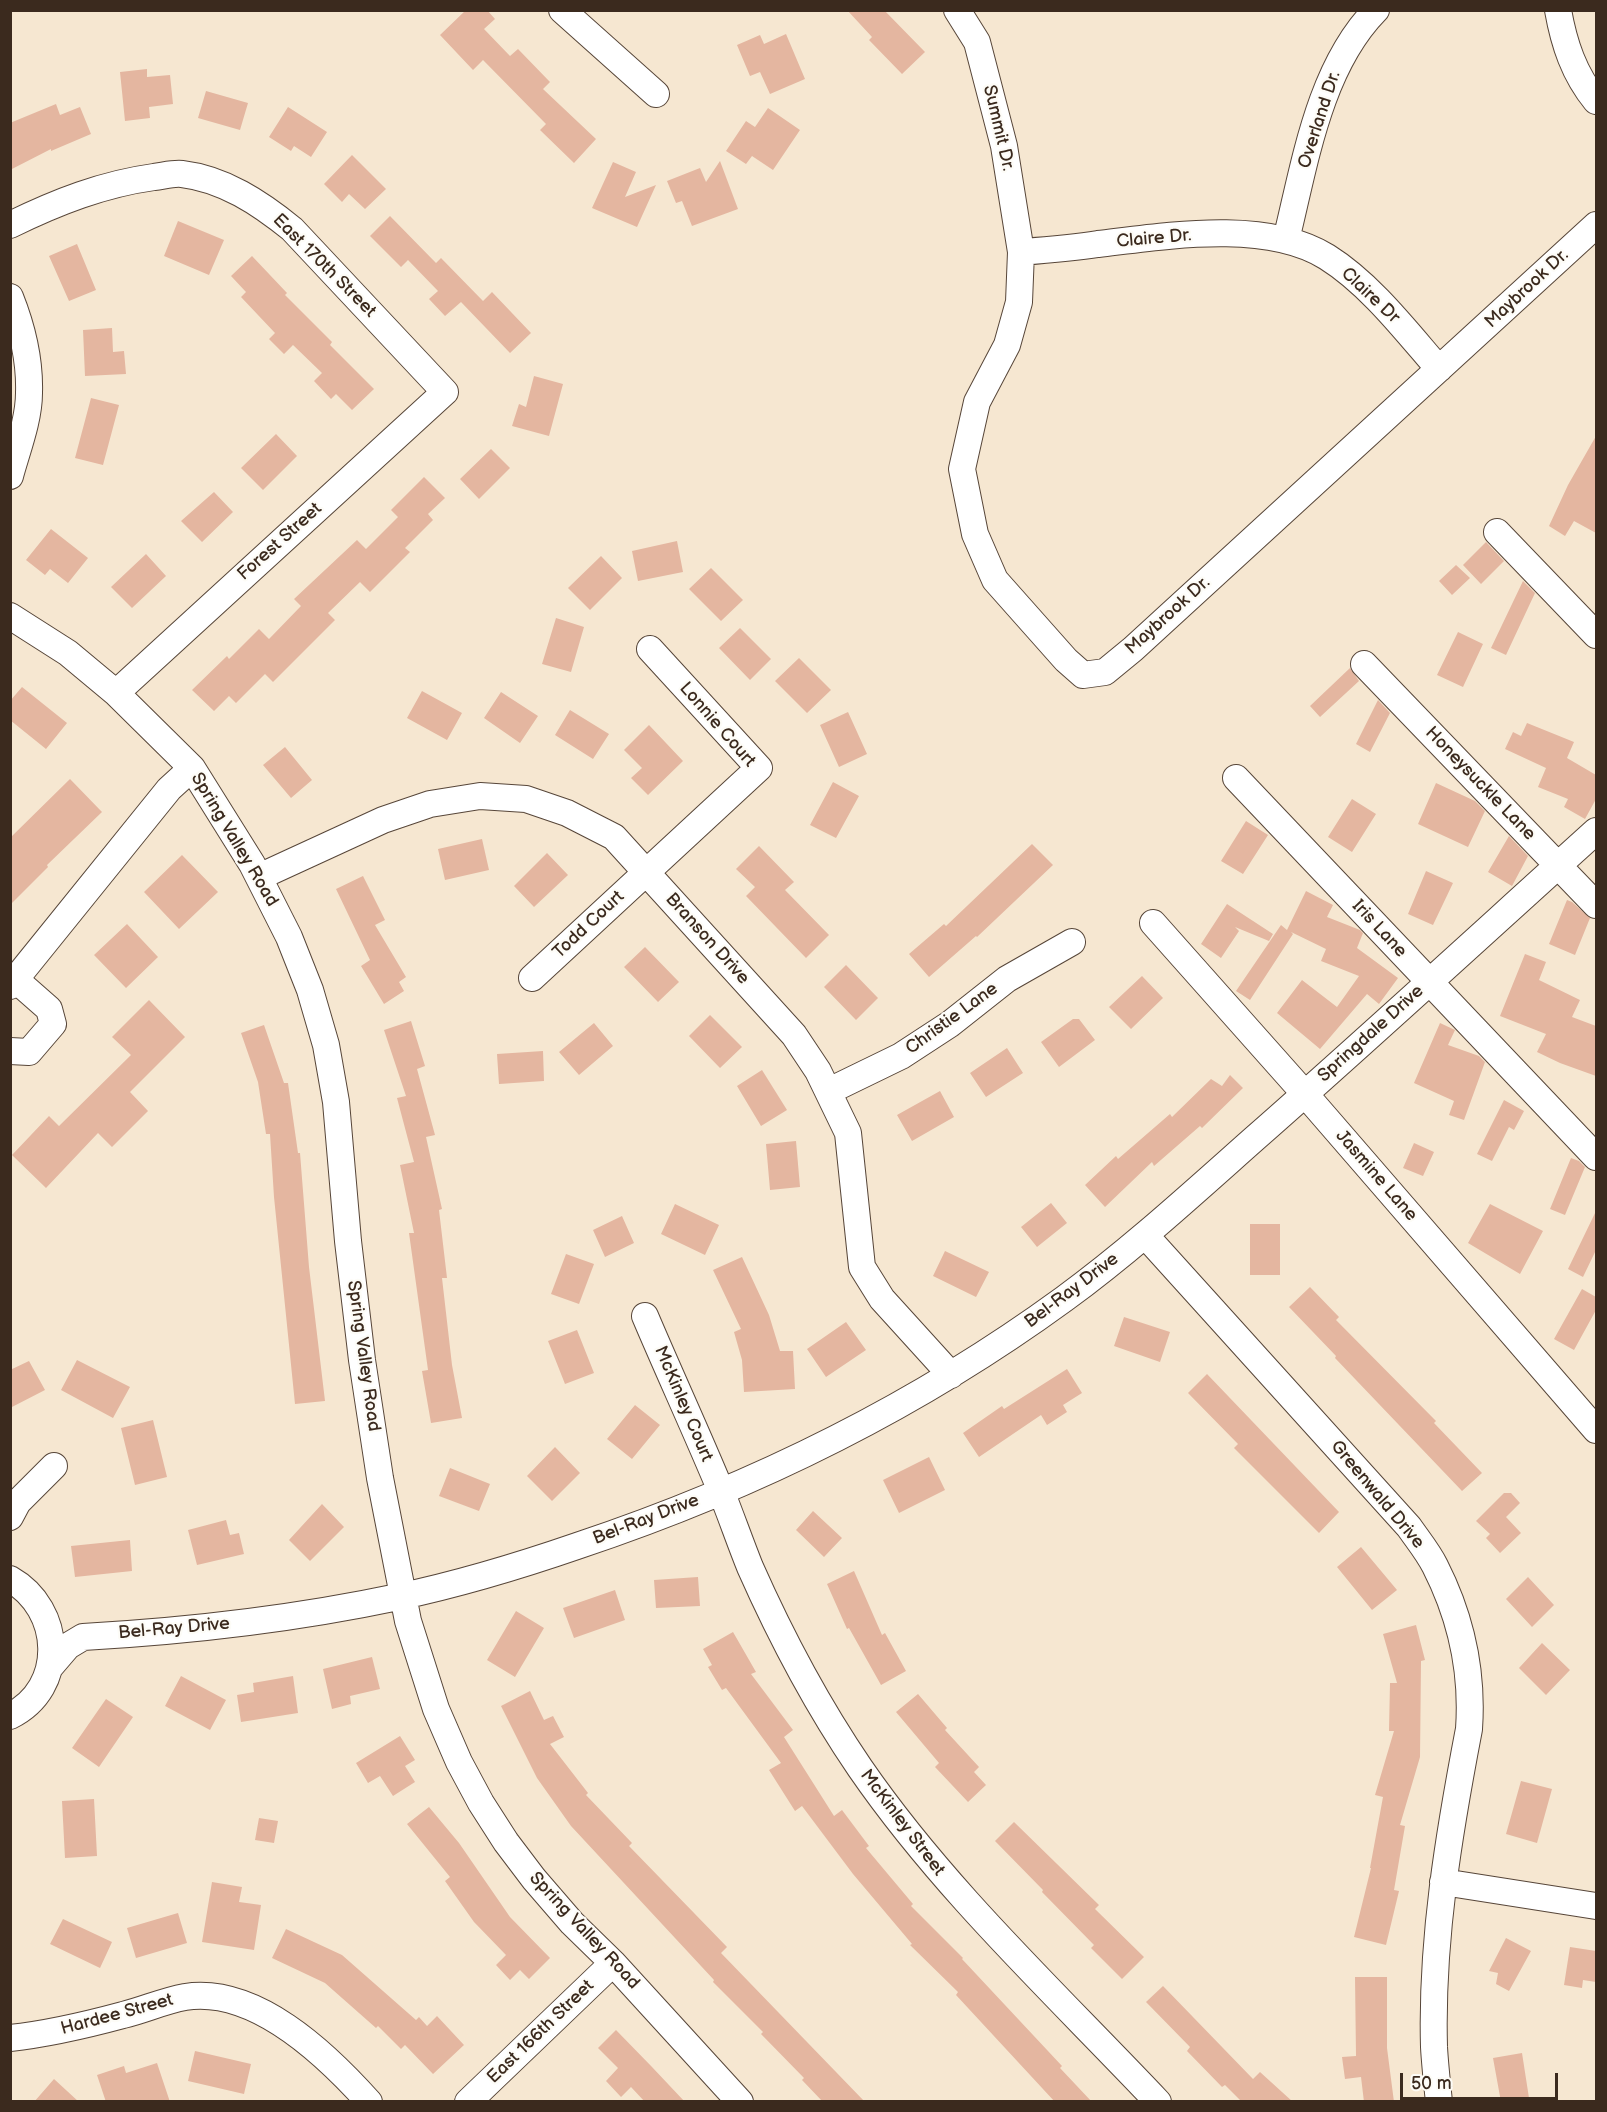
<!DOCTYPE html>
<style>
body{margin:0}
#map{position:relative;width:1607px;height:2112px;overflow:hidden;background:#f6e7d1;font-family:"Balsamiq Sans",sans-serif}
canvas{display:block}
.frame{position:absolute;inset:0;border:12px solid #3b2a1e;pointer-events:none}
.scale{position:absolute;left:1400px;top:2073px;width:158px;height:27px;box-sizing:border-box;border:3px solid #3b2a1e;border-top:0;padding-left:8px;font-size:18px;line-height:21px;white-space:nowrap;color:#3b2a1e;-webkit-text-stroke:4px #fdfcf7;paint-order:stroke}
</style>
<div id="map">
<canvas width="1607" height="2112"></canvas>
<div class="frame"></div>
<div class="scale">50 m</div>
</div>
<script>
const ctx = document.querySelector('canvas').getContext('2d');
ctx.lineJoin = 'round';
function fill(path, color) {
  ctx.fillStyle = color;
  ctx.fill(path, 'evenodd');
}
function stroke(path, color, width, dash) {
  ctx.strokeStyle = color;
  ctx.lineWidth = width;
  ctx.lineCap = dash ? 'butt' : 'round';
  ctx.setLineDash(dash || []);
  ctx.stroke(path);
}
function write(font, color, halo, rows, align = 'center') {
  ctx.font = font + ' "Balsamiq Sans",sans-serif';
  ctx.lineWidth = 4.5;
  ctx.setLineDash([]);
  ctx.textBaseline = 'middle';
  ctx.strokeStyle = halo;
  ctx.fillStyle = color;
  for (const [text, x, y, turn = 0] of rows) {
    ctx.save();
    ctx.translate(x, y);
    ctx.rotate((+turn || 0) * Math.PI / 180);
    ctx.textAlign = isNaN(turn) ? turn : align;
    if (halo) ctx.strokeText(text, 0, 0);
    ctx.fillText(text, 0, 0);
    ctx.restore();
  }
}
fill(new Path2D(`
 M466,10h21l8,9 -11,10 26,27 8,-7 32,33 -7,7 53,50 -22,24 -34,-33 6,-6 -63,-64 -10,10 -33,-35z
 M847,10h37l41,42 -23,22 -33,-34 3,-3z
 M786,34l19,45 -35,15 -10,-22 -10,4 -13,-31 23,-10 4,9z
 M147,69v8l23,-2 3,29 -24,3 1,11 -25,3 -5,-49z
 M206,91l42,12 -8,27 -42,-12z
 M56,104l4,11 20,-8 11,27 -40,17v-2l-41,21v-47z
 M288,107l39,25 -16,25 -17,-11 -3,5 -22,-14z
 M768,108l32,22 -27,40 -21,-14 -6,8 -20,-13 20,-30 9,6z
 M352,155l34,34 -21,20 -16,-15 -7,8 -18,-18z
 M720,161l18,48 -46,17 -10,-25 -6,2 -9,-22 33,-13 6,14z
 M613,162l23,10 -11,25 31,-12 -19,42 -45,-19z
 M390,216l46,47 5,-5 42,43 9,-9 39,41 -21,20 -49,-51 -16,14 -16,-17 9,-8 -30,-31 -7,7 -31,-31z
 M178,221l46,19 -15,35 -45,-19z
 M77,244l19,46 -27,11 -20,-45z
 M252,256l35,37 -2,2 47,47 -2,3 44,44 -22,21 -16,-16 -5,5 -17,-18 8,-8 -29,-28 -9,9 -15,-15 6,-6 -34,-36 5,-5 -15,-16z
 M112,328l1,24 11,-1 2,23 -41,2 -2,-46z
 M534,376l29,8 -14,52 -37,-10 7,-22 7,3z
 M91,398l28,7 -16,60 -28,-7z
 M276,434l21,22 -34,34 -22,-22z
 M1596,436v97l-22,-12 -9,15 -16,-10 19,-41z
 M491,449l19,19 -31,31 -19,-20z
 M424,477l21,21 -17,16 5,6 -28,28 5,4 -40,40 -10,-10 -32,31 7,7 -62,62 -8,-8 -29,29 -7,-7 -15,15 -22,-21 35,-34 2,3 30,-30 10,10 32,-33 -7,-7 63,-59 9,9 32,-32 -7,-7z
 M214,492l19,20 -31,30 -21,-21z
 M51,529l37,29 -20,25 -18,-14 -5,6 -19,-15z
 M677,541l6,31 -45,9 -6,-30z
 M1486,542l18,19 -23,23 -18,-19z
 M146,554l20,22 -34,32 -21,-21z
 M601,556l21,22 -32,32 -22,-22z
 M1456,565l14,13 -18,17 -13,-14z
 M711,568l32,32 -22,21 -32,-32z
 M1523,581l12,12 -29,62 -15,-7z
 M556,618l28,9 -13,45 -29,-8z
 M740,628l31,31 -21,21 -31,-32z
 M1458,632l25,12 -20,43 -26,-12z
 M799,658l32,32 -24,23 -32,-32z
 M1350,668l9,13 -39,36 -10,-11z
 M22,687l45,36 -21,26 -36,-29v-19z
 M422,691l40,22 -15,27 -40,-22z
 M501,692l37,24 -18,27 -36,-25z
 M1378,700l12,13 -20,39 -14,-8z
 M570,710l39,24 -16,25 -38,-24z
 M848,712l19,42 -28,13 -19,-42z
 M1527,723l47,19 -7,16 29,17v24l-11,20 -21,-12 4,-8 -30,-12 8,-19 -41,-19 8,-17 8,4z
 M649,725l34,36 -35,34 -17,-17 11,-10 -18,-18z
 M285,747l27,33 -21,18 -28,-33z
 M70,779l32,33 -55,53 1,2 -38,38v-67z
 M833,782l26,14 -23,42 -26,-13z
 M1436,783l39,18 10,10 -17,36 -50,-23z
 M1352,799l24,15 -24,38 -24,-15z
 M1246,821l22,14 -25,39 -22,-13z
 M1509,836l19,20 -16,30 -24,-14z
 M482,839l7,31 -44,10 -7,-31z
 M1032,844l21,21 -76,72 -1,-1 -47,41 -20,-23 35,-30 2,2z
 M759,846l35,36 -9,8 44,45 -23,23 -60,-62 9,-9 -19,-18z
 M547,853l21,22 -34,32 -20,-21z
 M182,855l36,37 -39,37 -35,-37z
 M1426,871l27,12 -20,42 -25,-11z
 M363,876l22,44 -10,5 31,52 -7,5 5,9 -20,13 -23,-38 9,-6 -34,-71z
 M1306,891l27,14 -6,12 33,13 3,3 -6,15 41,30 -19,26 -12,-10 -47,55 -43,-36 25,-33 35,27 22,-31 -38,-15 5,-12 -35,-17 2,2 -43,66 -14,-9 45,-66 6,5z
 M1567,900l5,2 18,16 -15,37 -26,-11z
 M1227,904l46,30 -4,7 -34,-14 4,4 -18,27 -20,-14z
 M127,924l31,33 -32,31 -32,-33z
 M645,947l34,35 -21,20 -34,-35z
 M1525,954l21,8 -7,18 41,20 -8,17 24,9v50l-36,-13 -23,-11 9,-18 -46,-18z
 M846,965l32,33 -22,22 -32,-33z
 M1142,976l21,22 -32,31 -22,-22z
 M149,1000l36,37 -55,55 18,19 -36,36 -14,-14 -52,55 -34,-33 37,-39 10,10 72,-71 -19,-18z
 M710,1015l32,32 -22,21 -31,-32z
 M1073,1019h6l16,21 -36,27 -18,-25z
 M411,1021l14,45 -8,3 18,66 -9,2 16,72 -3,1 8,68h-5l10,87 10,53 -31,5 -9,-52 6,-1 -19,-137h5l-14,-68 14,-3 -17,-64 9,-2 -22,-66z
 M594,1023l19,23 -34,29 -20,-23z
 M1440,1023l15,7 -7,15 31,11 6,6 -21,58 -15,-5 5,-14 -40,-18z
 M264,1025l20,58h4l10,70h2l9,114 16,134 -30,3 -21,-207 -4,-63h-4l-8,-52 -17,-49z
 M1007,1048l16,25 -37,24 -16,-24z
 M543,1051l1,30 -45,3 -2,-30z
 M762,1070l25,40 -26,16 -24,-40z
 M1230,1075l13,13 -41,40 -2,-2 -46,40 -2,-4 -47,45 -20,-22 31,-29 2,3 52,-45 2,3 39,-38 11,7z
 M940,1091l14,26 -42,24 -15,-26z
 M1504,1100l20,11 -10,19 -5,-3 -17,34 -15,-7z
 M796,1141l4,46 -30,3 -4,-46z
 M1414,1143l20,9 -11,24 -20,-8z
 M1571,1158l8,3 6,6 -20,48 -15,-6z
 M1051,1203l16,20 -30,24 -16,-20z
 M675,1204l44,21 -14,30 -44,-21z
 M1490,1204l53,27 -23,43 -52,-31z
 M1596,1211v39l-13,27 -15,-8z
 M622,1216l12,27 -29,14 -12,-27z
 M1250,1224h30v51h-30z
 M945,1251l44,21 -13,25 -43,-21z
 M566,1254l28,10 -15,40 -28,-10z
 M742,1257l27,58 11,36h13l2,38 -51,3 -2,-32 -8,-28 7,-3 -28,-59z
 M1310,1287l29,30 -3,3 100,101 -2,2 48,50 -20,18 -127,-133 1,-2 -47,-49z
 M1582,1289l14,8v13l-22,40 -20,-11z
 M1124,1317l46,15 -10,30 -46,-16z
 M846,1322l20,28 -40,27 -19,-28z
 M577,1330l17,43 -29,11 -17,-43z
 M77,1360l53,27 -17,31 -52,-28z
 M29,1361l16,29 -35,18v-38z
 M1067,1369l15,24 -19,12 4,7 -20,13 -6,-10 -62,42 -16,-24 39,-27 2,3z
 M1207,1374l132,138 -20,21 -85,-85 4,-4 -50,-51z
 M635,1405l25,20 -28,34 -25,-20z
 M153,1420l14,57 -32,8 -14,-57z
 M555,1447l25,26 -28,28 -25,-25z
 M929,1457l16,33 -46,23 -16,-33z
 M450,1468l40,16 -11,27 -40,-15z
 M1504,1493h7l9,10 -14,14 15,16 -21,20 -14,-15 4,-4 -14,-13z
 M322,1504l22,23 -34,34 -21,-21z
 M813,1511l29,27 -18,19 -28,-27z
 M226,1520l4,15 9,-2 5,21 -47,11 -9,-35z
 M130,1540l2,31 -57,6 -4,-31z
 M1361,1547l36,43 -25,20 -35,-43z
 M854,1571l28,64 3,-2 21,38 -25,14 -32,-57 -2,1 -20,-45z
 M698,1577l2,29 -44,2 -2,-28z
 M1528,1577l26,28 -22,22 -26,-28z
 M615,1590l10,30 -51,18 -11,-30z
 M516,1611l28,17 -29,49 -28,-17z
 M1416,1625l9,35 -4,1 -1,96 -20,68 5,1 -11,64 5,1 -13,54 -32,-8 17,-69h-1l13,-71 -8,-2 19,-64h-5l1,-48h7l-14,-49z
 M733,1632l23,40 -5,2 42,56 -9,7 50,79 8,-6 27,36 -3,2 47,56 -2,2 52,52 -1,1 100,107 -2,2 32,34h-37l-99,-107 2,-3 -48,-47 2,-1 -59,-70 -51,-68 -7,5 -26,-41 12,-7 -55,-75 -4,2 -14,-23 4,-2 -9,-16z
 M1542,1643l28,27 -24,25 -27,-27z
 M372,1657l8,32 -30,7 1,8 -19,5 -9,-40z
 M181,1676l45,24 -16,30 -45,-24z
 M293,1676l5,37 -57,9 -4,-27 17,-3 -1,-9z
 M530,1691l14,29 9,-4 11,21 -14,7 38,49 -2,2 46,48 -3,3 98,101 -6,6 144,149h-42l-21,-22 2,-2 -43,-44 2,-2 -50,-50 1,-2 -143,-154 -34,-48 -36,-72z
 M918,1694l29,34 -2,2 34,37 -5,5 12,13 -18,17 -33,-35 4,-4 -43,-51z
 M106,1699l27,18 -34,50 -27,-19z
 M400,1736l15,24 -10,6 10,16 -22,14 -13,-20 -12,7 -12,-20z
 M1521,1781l31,8 -15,54 -31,-9z
 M94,1799l3,57 -32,2 -3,-57z
 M429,1807l30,36 51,74 40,41 -21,21 -9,-9 -10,10 -14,-15 10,-10 -32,-33 -29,-41 5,-4 -43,-53z
 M259,1818l19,3 -4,22 -19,-3z
 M1014,1822l85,83 -4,4 49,48 -22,22 -31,-31 3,-3 -52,-53 1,-2 -48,-49z
 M212,1882l30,5 -3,15 22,3 -7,45 -52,-8z
 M178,1913l9,30 -51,15 -9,-30z
 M63,1919l49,23 -12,26 -50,-24z
 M286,1929l56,26 74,65 3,-3 8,9 10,-10 27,29 -31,29 -28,-29 -4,4 -23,-23 -2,2 -51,-45 -53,-25z
 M1506,1938l25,13 -22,40 -13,-7 2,-11 -9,-2z
 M1570,1947l26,4v31l-13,-2 -1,8 -18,-3z
 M1355,1977h32v71l7,54h-30l-3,-25 -16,2 -3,-22 14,-1z
 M1163,1986l90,93 7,-7 33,30h-51l-17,-17 -3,2 -35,-36 3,-4 -44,-45z
 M616,2030l36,37 33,35h-40l-14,-15 -10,10 -15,-16 12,-13 -20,-20z
 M195,2051l56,13 -7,30 -56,-13z
 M1522,2053l7,45 -28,4 -8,-44z
 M157,2063l13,39h-64l-9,-27 27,-9 2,7z
 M54,2079l25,23h-45z`), '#e4b6a0');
const minor = new Path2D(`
 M562,10l94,84
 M957,10l20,32 27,104 17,106 -2,50 -12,43 -30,57 -15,67 13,65 20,46 71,80 17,15 22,-3 28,-23 463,-424
 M1558,10c6,34 16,64 38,91
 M10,225c47,-23 93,-41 144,-48 9,-1 19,-4 28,-3 42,5 78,29 110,55l153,163 -329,301
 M1286,240c19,-77 33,-172 90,-230
 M1021,252c26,-2 52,-4 77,-8 68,-8 168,-25 229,13 43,27 79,74 112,112
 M10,297c12,30 20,64 19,96 0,27 -12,57 -19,83
 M1497,532l99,103
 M10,616l58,37 48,40 76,75 60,96 37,73 21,53 16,55 10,57 12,139 14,119 18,118 28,143 28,88 23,53 22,41 25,39 28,37 38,44 41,40 127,139
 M1364,664l232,241
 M1236,778l360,379
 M259,877l124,-57 47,-16 50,-8 46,3 41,14 47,24 180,198 24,36 30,62 14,134 20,32 69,76
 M1153,923l152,171 291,336
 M532,978l227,-210 -109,-119
 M10,986l159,-197 23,-21
 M10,1051l19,1 24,-28 -4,-15 -33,-29
 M829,1091l72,-35 49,-32 57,-45 65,-37
 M1145,1235l264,292c9,13 19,25 26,39 26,51 38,106 34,163 -20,104 -38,211 -35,318 1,18 3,36 5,55
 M645,1316c25,59 52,117 76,175 10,25 19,51 29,76 31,70 67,138 110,201 84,122 196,226 298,334
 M10,1517l8,-15 36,-36
 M10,1579c53,30 57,109 0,137
 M50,1667l18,-21 15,-9c106,-6 211,-18 315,-40 61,-13 121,-31 179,-51 174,-58 339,-139 487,-247 67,-49 128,-105 190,-160 115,-101 228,-205 342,-308
 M1443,1882l153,24
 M10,2038c38,-4 76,-13 113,-23 21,-5 40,-14 62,-18 70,-11 140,56 184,105
 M468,2102l145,-139`);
stroke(minor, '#574639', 28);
stroke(minor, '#fff', 26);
write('18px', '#3b2a1e', '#fdfcf7', [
 ["Overland Dr.",1320,120,-72],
 ["Summit Dr.",998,128,77],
 ["Claire Dr.",1154,239,-5],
 ["East 170th Street",324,266,45],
 ["Maybrook Dr.",1527,289,-43],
 ["Claire Dr",1370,296,43],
 ["Forest Street",280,542,-42],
 ["Maybrook Dr.",1168,616,-42],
 ["Lonnie Court",717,725,49],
 ["Honeysuckle Lane",1480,784,46],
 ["Spring Valley Road",234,840,59],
 ["Todd Court",589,925,-43],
 ["Iris Lane",1379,929,47],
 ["Branson Drive",707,939,48],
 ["Christie Lane",952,1019,-36],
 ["Springdale Drive",1371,1034,-42],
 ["Jasmine Lane",1376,1176,49],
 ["Bel-Ray Drive",1072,1291,-37],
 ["Spring Valley Road",363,1356,82],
 ["McKinley Court",683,1404,67],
 ["Greenwald Drive",1377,1495,50],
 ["Bel-Ray Drive",646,1520,-21],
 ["Bel-Ray Drive",174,1629,-5],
 ["McKinley Street",902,1823,53],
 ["Spring Valley Road",584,1931,47],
 ["Hardee Street",117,2015,-15],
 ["East 166th Street",541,2032,-44]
]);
</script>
